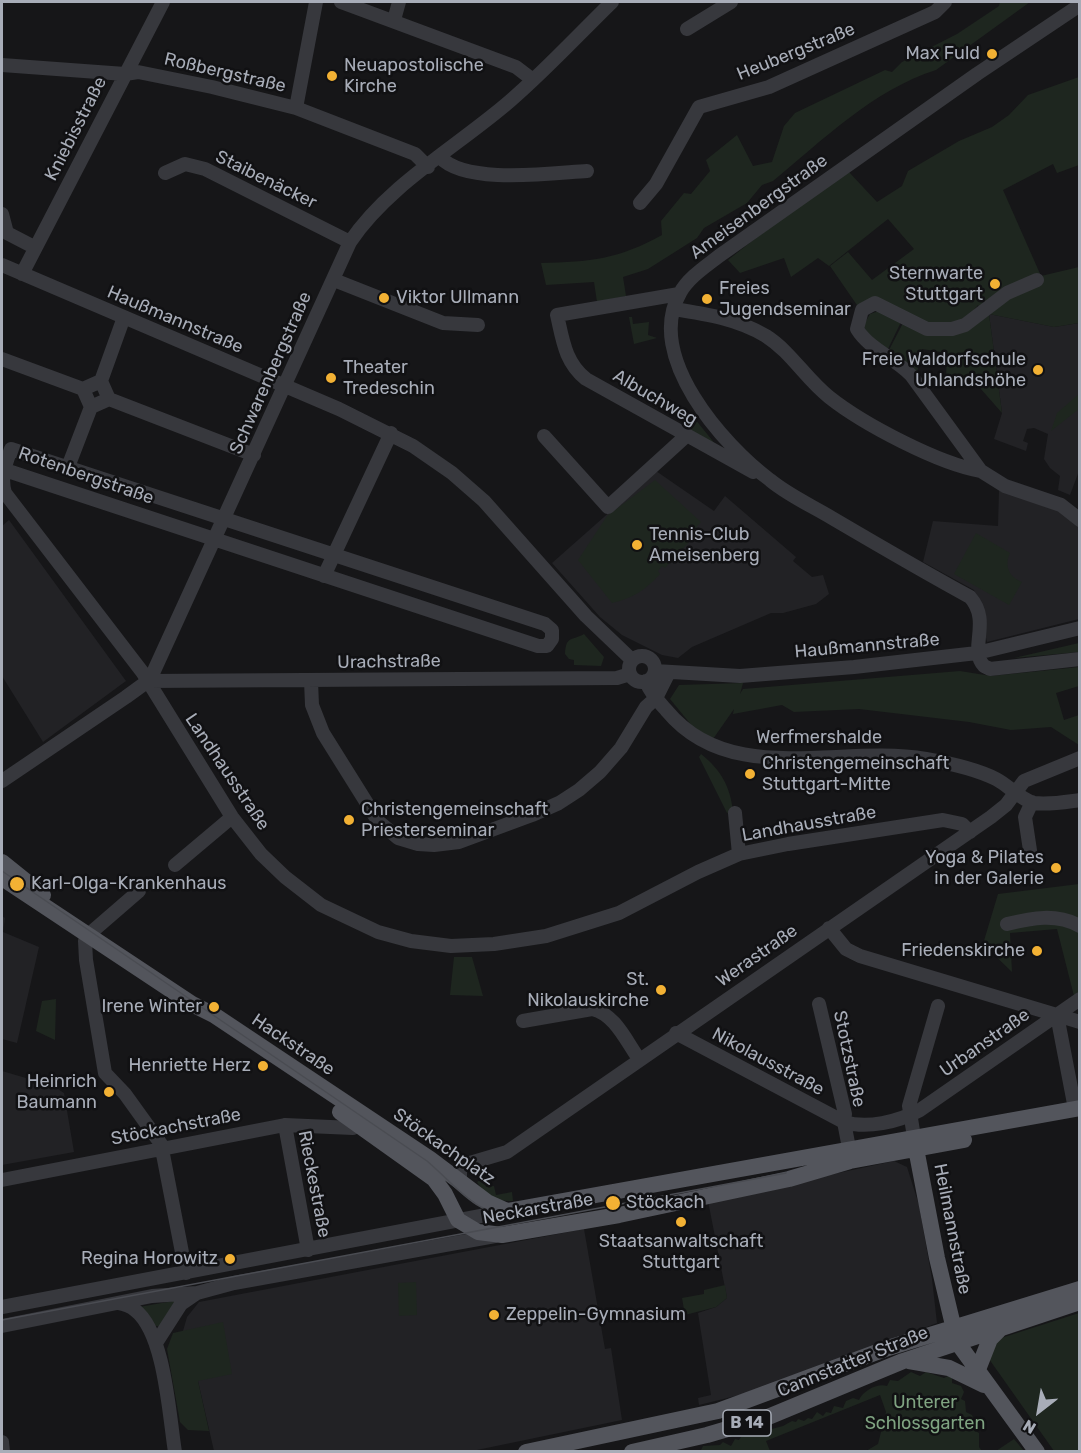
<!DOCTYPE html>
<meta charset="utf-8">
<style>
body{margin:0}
#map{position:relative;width:1081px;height:1453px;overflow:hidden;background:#161618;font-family:Rubik,sans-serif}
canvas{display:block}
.frame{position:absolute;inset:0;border:3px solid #a8adb8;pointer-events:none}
.north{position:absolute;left:1009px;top:1381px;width:60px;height:60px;-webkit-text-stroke:4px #111113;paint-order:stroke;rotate:211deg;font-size:16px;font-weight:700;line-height:24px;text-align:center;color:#a8adb8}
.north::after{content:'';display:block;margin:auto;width:21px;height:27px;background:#a8adb8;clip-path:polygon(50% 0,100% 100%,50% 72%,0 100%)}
</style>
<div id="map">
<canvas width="1081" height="1453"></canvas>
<div class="frame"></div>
<div class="north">N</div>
</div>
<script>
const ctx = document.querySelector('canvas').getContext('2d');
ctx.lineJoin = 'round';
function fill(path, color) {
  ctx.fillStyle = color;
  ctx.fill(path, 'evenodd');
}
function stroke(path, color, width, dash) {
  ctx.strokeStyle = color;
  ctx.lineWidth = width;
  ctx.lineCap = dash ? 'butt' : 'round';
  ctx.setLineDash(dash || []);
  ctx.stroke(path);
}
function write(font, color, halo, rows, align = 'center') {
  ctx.font = font + ' Rubik,sans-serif';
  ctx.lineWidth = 5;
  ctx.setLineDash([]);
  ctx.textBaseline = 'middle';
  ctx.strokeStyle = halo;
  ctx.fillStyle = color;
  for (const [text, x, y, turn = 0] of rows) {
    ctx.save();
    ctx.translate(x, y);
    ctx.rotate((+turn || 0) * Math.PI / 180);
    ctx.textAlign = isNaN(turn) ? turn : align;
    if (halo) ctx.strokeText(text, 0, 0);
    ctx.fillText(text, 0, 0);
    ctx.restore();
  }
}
fill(new Path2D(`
 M989,314l65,13 25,-4v148l-9,24 -12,-5 2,-14 -10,-8 -6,-9 4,-25 -14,-6 -7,1 -4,12 5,2 -2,8 -32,-12 8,-26z
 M656,471l58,40 11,-15 71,61 -3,4 19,16 11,-2 6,19 -13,10 -33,9h-12l-79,34 -14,11 -16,-3 -40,-20 -22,-18 -48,-54z
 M999,490l59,18 21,18v93l-92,23 -13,-52 -51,-28 10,-41 65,5z
 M9,520l117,161 -83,61 -41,-66v-150z
 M2,916l3,2 -2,14 36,15 -22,96 -15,-4z
 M2,1071l51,15 11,7 10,59 -72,13z
 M894,1161l13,6 12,38 13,74 5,44 -169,65 -69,17 -1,-7 13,-3 -13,-82 18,-6 11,-9 -19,-97z
 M584,1229l21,120 6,-1 11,72 -150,31h-258l-16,-70 -15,-50 4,-14 12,-15z`), '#222225');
fill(new Path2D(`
 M1000,2h30l-94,68c-63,20 -113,70 -163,111l-11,4 -15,18 -43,25 -7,10 -49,31 -25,8 3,19 -29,6 -3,-20 -48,3 -5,-22c49,-1 78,-4 121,-28l-1,-14 23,-28 7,1 19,-23 -4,-11 31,-25 16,31 19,-4 12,-36 11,-13 90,-43 7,2 10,-10 55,-28 42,-28z
 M1079,77v88l-22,8 -4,-9 -50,26 38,86 38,-9v56l-25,4 -65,-13 13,99 -22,-25 -34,-10 1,-25 -25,-4 -5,24 -28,-23 14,-27c37,21 52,14 85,-8l-9,-6 -1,-4 -13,16 -37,5 -40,-22 -29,4 -29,-42 18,-14 24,28 42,-31 -26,-30 -59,47 -11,-8 -27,19 -7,-19 -44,15 -12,-13 62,-49 58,-40 29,31 25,-16 6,-15 51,-30 33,-14 17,-12 19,-20z
 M879,311l22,11 -13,27 -13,-6 -12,-17 7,-12z
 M629,317h3l1,7 16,-2 -1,13 9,3 -23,6z
 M1079,394v15l-28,22 6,-18z
 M695,419l21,26 -32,-13z
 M655,480l46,42 -5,5 4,3 -35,38 -3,-2 -4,5 2,3c-15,16 -26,24 -48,29l-34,-43 29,-44z
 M976,533l34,20c-6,13 -1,24 12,29l-13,23 -55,-31z
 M584,634l20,23 -3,9 -27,-1v-5l-5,-1 -4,-5c1,-19 7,-13 19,-20z
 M1079,643v9l-65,6z
 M1079,667v19l-23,7 8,27 15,-5v30l-28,-18 -40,3 -42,-8 -110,-13 -65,3 -12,-7 -49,9 1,-5 -21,30 -16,-7 -27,-33 9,-14 64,-2 -3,11 3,-5 217,-18 31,5z
 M701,754c20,16 29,32 32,57l-6,2 -28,-56z
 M1079,884l1,106 -6,6 -17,-67 -47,4 2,39 -29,-28 15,-50z
 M454,957h18l11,39 -33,-1z
 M56,999l-1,41 -19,-9 6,-30z
 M482,1165l4,22 8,-1 2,9 16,-3 1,9c-16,1 -28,-5 -36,-19l5,-3 -3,-10z
 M416,1282l1,33 -18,1 -1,-33z
 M725,1285l2,13 -11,9 -31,8 -3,-17 22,-4v-4z
 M179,1300l-19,27 -10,-3 -11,-17z
 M1079,1313v138h-25l-65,-92 9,-20z
 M223,1322l9,52 -34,7 11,50 -21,-1 -8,-8 -13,-73 6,-16z
 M911,1372l9,4 6,-4 18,6 4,-2 4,2v5l9,3 3,6 -3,7 4,2 1,11 6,3 3,7 -3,7 7,4v14l3,4h-116l12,-7 8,-32 -6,-17 -114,46 4,10 -70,1 3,-6 17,-1 3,-3 8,4 4,-7 4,1 2,-3 42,-11 9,-5 4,1 2,-3 6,2 4,-3 4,1 5,-7 6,4 3,-4 5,1 3,-7 9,2 3,-7 7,-3 6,2c4,-9 18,-17 28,-14l3,-6 8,1z
 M1014,1439l10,12h-28z`), '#1e261f');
stroke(new Path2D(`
 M341,2l175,65 17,13
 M1080,5l-103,69 -258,182c-14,11 -31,22 -39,37 -36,63 43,152 90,187 18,15 42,26 62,38 46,27 92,54 138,79 22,25 -2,52 14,69l6,3 90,-10
 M394,20l5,-18
 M687,29l44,-27
 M2,65l123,9 13,-2 74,15 84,21 119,46 13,13
 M296,108l20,-106
 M440,157c25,28 112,16 147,14
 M165,173l20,-9 20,5 145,73
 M640,203l16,-19 43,-77 70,-20 166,-75 10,-10
 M2,214l5,19 27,14
 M2,265l337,144 74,37 39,27 32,28 102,115 46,44
 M22,274l141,-272
 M334,280l109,43 35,2
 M1037,280l-30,13 -42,32 -13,4h-25l-52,-26 -13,7 -5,19c12,20 38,29 54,46l70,96 24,15 56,19 19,15
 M679,294l-122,21c6,26 8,47 29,64l167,93
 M674,309c32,5 64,10 92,27 25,16 40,43 63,61 34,27 110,67 152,74
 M2,359l81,30
 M101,381l8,18 -18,8 -8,-18z
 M101,381l23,-64
 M109,399l145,56
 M544,436l64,71 78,-71
 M68,467l23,-60
 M5,470l533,176h9l5,-7v-9l-7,-6 -534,-175c-5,14 -11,28 -6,44l138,180 89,144 29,37 24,23 36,28 57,27 33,9 40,5 43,-2 52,-8 73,-23 79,-41 41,-18 49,-10 155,-24 19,4 8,8
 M324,576l67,-143
 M629 669a13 13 0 1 1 26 0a13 13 0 1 1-26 0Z
 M655,671l85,5 114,-9 123,-14 103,-25
 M148,681l469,-3 13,-4
 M311,681l1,24 11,28 55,88 20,17 20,6 16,1 25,-3 73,-27 27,-12 20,-13 21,-18 21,-24 25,-41 10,-9 13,-26
 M646,681c4,12 13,21 21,30 64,77 173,33 259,48 23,4 48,9 70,20 12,6 25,21 38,24 15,2 31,-1 46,-3
 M2,781l124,-84 22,-16 5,-8 197,-431c38,-57 108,-96 160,-141 36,-31 68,-66 102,-99
 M735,813l4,41
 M1031,857l-6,-40 7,-15
 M175,865l57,-48
 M139,891l-52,45 -2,5 1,19 19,113 20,21 36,50 25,129
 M1007,924c25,-6 49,-11 73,2
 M829,928l17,21 14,7 220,66
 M819,1004l26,110 -1,8 5,26
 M1057,1015l18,94
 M523,1021l69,-12c23,5 34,32 47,50
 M676,1033l168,89c23,7 54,0 76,-12l160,-111
 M285,1125l23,125
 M914,1137l-5,-31 29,-100
 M2,1180l283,-55 68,3 5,-3
 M460,1181v-12l3,-4 44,-13 484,-335 15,-12 18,-24 56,-23
 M118,1303c5,1 12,3 17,7 30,23 34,105 40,142
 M2,1307l505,-96
 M2,1326l150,-30 45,-3 37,-10 261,-47
 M156,1343l25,-39 16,-11
 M2,1442l1,10`), '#37383d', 14);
stroke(new Path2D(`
 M2,862l41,33
 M2,878l190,126 22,11 216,144 57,43 20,9 573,-103
 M340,1112l94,67 11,15 13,26 20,12 24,3 117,-20 170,-36 61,-18 114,-21
 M914,1138l23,120 20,84 80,110
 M909,1361l40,7 35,17
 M977,1372l13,-33 10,-10
 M526,1452l192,-41 170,-63 192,-59
 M632,1452l75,-17 61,-18 135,-56 177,-59`), '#53555c', 16);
stroke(new Path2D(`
 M2,871l425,290c35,30 48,56 98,56
 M2,1320l784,-147`), '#4a4c52', 1.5);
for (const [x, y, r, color] of [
 [992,54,6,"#f2b134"],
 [332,76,6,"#f2b134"],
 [995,284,6,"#f2b134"],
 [384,298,6,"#f2b134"],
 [707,299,6,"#f2b134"],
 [1038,370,6,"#f2b134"],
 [331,378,6,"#f2b134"],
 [637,545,6,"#f2b134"],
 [750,774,6,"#f2b134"],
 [349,820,6,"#f2b134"],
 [1056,868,6,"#f2b134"],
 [17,884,8,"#f2b134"],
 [1037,951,6,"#f2b134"],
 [661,990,6,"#f2b134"],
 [214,1007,6,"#f2b134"],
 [263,1066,6,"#f2b134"],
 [109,1092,6,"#f2b134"],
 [613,1203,8,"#f2b134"],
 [681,1222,6,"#f2b134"],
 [230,1259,6,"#f2b134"],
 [494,1315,6,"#f2b134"]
]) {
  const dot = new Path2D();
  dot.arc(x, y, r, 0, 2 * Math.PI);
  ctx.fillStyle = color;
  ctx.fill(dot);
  stroke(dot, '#111113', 2);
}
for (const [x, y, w] of [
 [747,1423,48]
]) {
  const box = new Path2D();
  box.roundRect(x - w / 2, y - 13, w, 26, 4.5);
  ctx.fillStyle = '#111113';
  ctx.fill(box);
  stroke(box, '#a8adb8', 1.5);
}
write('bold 16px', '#a8adb8', null, [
 ["B 14",747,1423]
]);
write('18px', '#a8adb8', '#111113', [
 ["Heubergstraße",796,52,-22],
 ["Roßbergstraße",225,73,13],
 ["Kniebisstraße",76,129,-63],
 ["Staibenäcker",266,180,26],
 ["Ameisenbergstraße",759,207,-36],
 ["Haußmannstraße",175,320,23],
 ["Schwarenbergstraße",271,373,-66],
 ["Albuchweg",655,398,30],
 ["Rotenbergstraße",86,476,19],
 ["Haußmannstraße",867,646,-5],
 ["Urachstraße",389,662,-1],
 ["Werfmershalde",819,738],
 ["Landhausstraße",227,772,56],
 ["Landhausstraße",809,824,-10],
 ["Werastraße",757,956,-35],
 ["Urbanstraße",985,1043,-35],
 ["Hackstraße",293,1045,34],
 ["Stotzstraße",849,1059,78],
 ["Nikolausstraße",768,1062,28],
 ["Stöckachstraße",176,1127,-11],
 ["Stöckachplatz",444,1147,35],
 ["Rieckestraße",314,1184,79],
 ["Neckarstraße",538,1209,-10],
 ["Heilmannstraße",952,1229,79],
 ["Cannstatter Straße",853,1362,-22]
]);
write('18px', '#a8adb8', '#111113', [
 ["Max Fuld",980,54],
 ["Neuapostolische",344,66,"left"],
 ["Kirche",344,87,"left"],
 ["Sternwarte",983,274],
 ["Stuttgart",983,295],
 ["Freies",719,289,"left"],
 ["Jugendseminar",719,310,"left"],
 ["Viktor Ullmann",396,298,"left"],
 ["Freie Waldorfschule",1026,360],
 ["Uhlandshöhe",1026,381],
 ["Theater",343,368,"left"],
 ["Tredeschin",343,389,"left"],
 ["Tennis-Club",649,535,"left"],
 ["Ameisenberg",649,556,"left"],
 ["Christengemeinschaft",762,764,"left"],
 ["Stuttgart-Mitte",762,785,"left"],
 ["Christengemeinschaft",361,810,"left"],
 ["Priesterseminar",361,831,"left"],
 ["Yoga & Pilates",1044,858],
 ["in der Galerie",1044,879],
 ["Karl-Olga-Krankenhaus",31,884,"left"],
 ["Friedenskirche",1025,951],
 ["St.",649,980],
 ["Nikolauskirche",649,1001],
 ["Irene Winter",202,1007],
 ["Henriette Herz",251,1066],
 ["Heinrich",97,1082],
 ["Baumann",97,1103],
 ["Stöckach",626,1203,"left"],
 ["Staatsanwaltschaft",681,1242,"center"],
 ["Stuttgart",681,1263,"center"],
 ["Regina Horowitz",218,1259],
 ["Zeppelin-Gymnasium",506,1315,"left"]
], 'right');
write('18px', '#7fa381', '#111113', [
 ["Unterer",925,1403],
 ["Schlossgarten",925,1424]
]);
</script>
